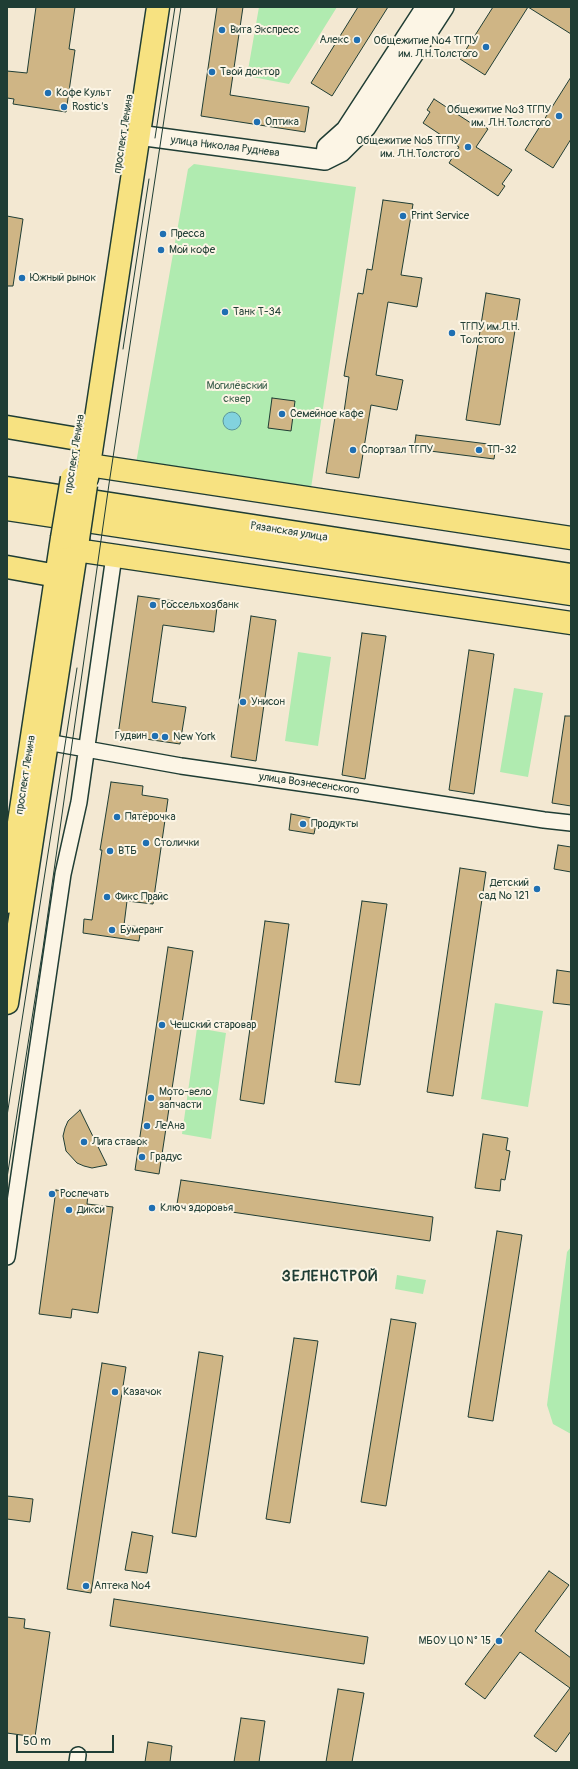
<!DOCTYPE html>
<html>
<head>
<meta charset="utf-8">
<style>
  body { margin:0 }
  #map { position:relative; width:578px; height:1769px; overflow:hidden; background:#f3e8d2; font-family:Pangolin,sans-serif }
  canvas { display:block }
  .frame { position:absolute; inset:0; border:8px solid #1f3d34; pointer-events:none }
  .scale { position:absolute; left:16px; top:1735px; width:98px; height:18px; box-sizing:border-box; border:2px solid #1f3d34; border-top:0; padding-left:5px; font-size:12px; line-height:14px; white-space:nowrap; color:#1f3d34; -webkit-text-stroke:3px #fcf5e5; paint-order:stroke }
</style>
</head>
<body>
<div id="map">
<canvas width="578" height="1769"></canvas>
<div class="frame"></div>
<div class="scale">50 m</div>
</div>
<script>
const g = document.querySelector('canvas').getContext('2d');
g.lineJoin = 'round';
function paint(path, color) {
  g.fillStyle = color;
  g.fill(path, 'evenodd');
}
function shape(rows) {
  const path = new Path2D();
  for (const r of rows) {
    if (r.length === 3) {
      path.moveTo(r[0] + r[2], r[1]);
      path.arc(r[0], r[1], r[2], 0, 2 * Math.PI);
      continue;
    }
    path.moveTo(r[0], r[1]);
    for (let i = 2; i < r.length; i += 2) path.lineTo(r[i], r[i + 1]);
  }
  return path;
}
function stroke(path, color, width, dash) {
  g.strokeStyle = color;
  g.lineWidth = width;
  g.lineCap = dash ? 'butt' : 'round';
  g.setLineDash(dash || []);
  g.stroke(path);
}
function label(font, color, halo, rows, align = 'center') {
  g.font = font + ' Pangolin,sans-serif';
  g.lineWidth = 4;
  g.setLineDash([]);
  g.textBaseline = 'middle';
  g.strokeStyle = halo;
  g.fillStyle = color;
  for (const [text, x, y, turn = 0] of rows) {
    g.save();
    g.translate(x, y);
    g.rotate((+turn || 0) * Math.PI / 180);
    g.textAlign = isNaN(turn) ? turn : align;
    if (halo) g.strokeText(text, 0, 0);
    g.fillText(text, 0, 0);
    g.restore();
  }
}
paint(shape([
  [259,7,337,7,289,84,247,76],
  [194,164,356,187,310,495,135,469,188,169],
  [298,652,331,657,318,746,285,741],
  [514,688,543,693,528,777,500,772],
  [495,1003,543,1011,528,1107,481,1099],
  [197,1028,226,1033,211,1139,182,1134],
  [571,1247,571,1434,553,1424,547,1405,567,1252],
  [397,1275,426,1280,423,1294,395,1289]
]), '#b0ebb0');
const water = shape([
  [232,421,9]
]);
paint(water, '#82d2de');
stroke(water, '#5a969a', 1);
const building = shape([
  [36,7,75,7,69,49,75,50,66,112,13,104,14,99,7,98,7,71,27,73,36,7],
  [217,7,243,7,230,95,309,107,305,132,201,116,217,7],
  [358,7,388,7,332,96,311,83,358,7],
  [493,7,571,7,571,34,528,7,485,75,460,59,493,7],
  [571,77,571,139,553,168,525,150,571,77],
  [434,99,477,127,479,123,488,129,476,147,512,170,502,184,505,186,498,196,449,163,459,147,423,123,430,112,427,110,434,99],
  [383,200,413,204,401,275,422,278,417,307,388,302,376,375,403,380,397,410,371,405,359,478,326,473,336,411,344,412,349,377,344,376,358,293,363,294,367,269,372,270,383,200],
  [7,216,23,219,13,286,7,286,7,216],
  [486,293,520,299,500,425,466,420,486,293],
  [272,398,295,401,291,431,268,428,272,398],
  [416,435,496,445,494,459,414,449,416,435],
  [138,596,217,607,214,632,163,625,152,702,186,707,180,744,118,735,138,596],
  [251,616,276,620,256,761,231,757,251,616],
  [362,633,386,636,365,779,342,775,362,633],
  [469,650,494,654,474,794,449,790,469,650],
  [565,716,571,716,571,806,552,803,565,716],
  [111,782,143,786,142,795,168,799,153,904,127,901,124,925,141,927,139,941,83,933,84,919,92,920,102,850,100,850,111,782],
  [291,814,317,819,314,834,289,830,291,814],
  [558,845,571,847,571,872,554,869,558,845],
  [460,868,486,872,453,1096,427,1092,460,868],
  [362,901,387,904,360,1085,335,1082,362,901],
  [265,921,289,924,264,1104,240,1100,265,921],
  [168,947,193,951,159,1174,135,1170,168,947],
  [557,970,571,972,571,1005,553,1003,557,970],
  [80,1110,107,1165,92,1168,84,1166,77,1163,66,1151,63,1136,65,1128,68,1121,80,1110],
  [483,1134,508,1138,506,1150,510,1151,505,1180,501,1179,500,1191,475,1188,483,1134],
  [181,1180,433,1217,430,1241,177,1204,181,1180],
  [56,1190,88,1195,87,1204,113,1207,98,1313,72,1309,71,1318,39,1314,56,1190],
  [497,1231,522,1235,493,1421,468,1417,497,1231],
  [391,1319,416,1323,386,1506,361,1502,391,1319],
  [294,1338,318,1341,290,1523,266,1519,294,1338],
  [199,1352,223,1356,196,1537,172,1533,199,1352],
  [102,1363,126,1367,91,1593,67,1589,102,1363],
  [7,1496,33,1499,30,1522,7,1519,7,1496],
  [132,1532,153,1536,147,1573,125,1570,132,1532],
  [549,1571,569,1585,535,1631,571,1658,571,1731,556,1752,534,1736,570,1688,520,1652,485,1699,465,1684,549,1571],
  [114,1599,368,1637,364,1664,110,1626,114,1599],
  [7,1617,25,1619,24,1628,50,1632,35,1737,7,1733,7,1617],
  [338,1689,364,1693,352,1762,326,1762,338,1689],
  [241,1718,265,1721,259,1762,234,1762,241,1718],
  [148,1742,172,1746,170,1762,145,1762,148,1742]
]);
paint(building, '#cfb585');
stroke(building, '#1f3d34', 1);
const minor = shape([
  [47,742,181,766,363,792,544,820,571,823],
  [7,1257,63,874,79,802,114,556],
  [77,1762,78,1755]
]);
const tertiary = shape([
  [138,135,325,160,341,152,366,127,444,7],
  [325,160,327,147,346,130,426,7]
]);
const primary = shape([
  [7,427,78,439],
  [89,465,571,538],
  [87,478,158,7],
  [7,488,571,575],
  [7,509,571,594],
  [76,550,571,623],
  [7,567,57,576],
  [7,902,62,538],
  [7,1003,78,539]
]);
stroke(minor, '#1f3d34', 18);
stroke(tertiary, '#1f3d34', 22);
stroke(primary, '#1f3d34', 25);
stroke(minor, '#fcf5e5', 15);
stroke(tertiary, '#fcf5e5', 19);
stroke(primary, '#f7e281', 22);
stroke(shape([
  [155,138,175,7],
  [123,349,149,179],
  [7,1116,77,668],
  [7,1178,43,948,109,484,181,7]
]), '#1f3d34', 1);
const primaryBridge = shape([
  [62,538,72,478],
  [78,539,86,485]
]);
stroke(primaryBridge, '#1f3d34', 25, []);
stroke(primaryBridge, '#f7e281', 22);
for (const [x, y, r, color] of [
  [222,30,4,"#1f6fb2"],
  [357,40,4,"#1f6fb2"],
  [486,47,4,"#1f6fb2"],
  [212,72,4,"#1f6fb2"],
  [48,93,4,"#1f6fb2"],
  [64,107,4,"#1f6fb2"],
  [559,116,4,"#1f6fb2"],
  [257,122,4,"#1f6fb2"],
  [468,147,4,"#1f6fb2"],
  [403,216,4,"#1f6fb2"],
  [163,234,4,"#1f6fb2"],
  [161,250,4,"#1f6fb2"],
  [22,278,4,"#1f6fb2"],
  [225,312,4,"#1f6fb2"],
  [452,333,4,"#1f6fb2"],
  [282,414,4,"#1f6fb2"],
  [353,450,4,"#1f6fb2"],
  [479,450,4,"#1f6fb2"],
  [153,605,4,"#1f6fb2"],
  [243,702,4,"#1f6fb2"],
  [155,736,4,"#1f6fb2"],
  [165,737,4,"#1f6fb2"],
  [117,817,4,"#1f6fb2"],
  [303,824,4,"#1f6fb2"],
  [146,843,4,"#1f6fb2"],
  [110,851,4,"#1f6fb2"],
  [537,889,4,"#1f6fb2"],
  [107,897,4,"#1f6fb2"],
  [112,930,4,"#1f6fb2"],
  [162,1025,4,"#1f6fb2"],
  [151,1098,4,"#1f6fb2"],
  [147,1126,4,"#1f6fb2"],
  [84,1142,4,"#1f6fb2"],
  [142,1157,4,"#1f6fb2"],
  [52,1194,4,"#1f6fb2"],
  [152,1208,4,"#1f6fb2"],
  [69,1210,4,"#1f6fb2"],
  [115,1392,4,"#1f6fb2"],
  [86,1586,4,"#1f6fb2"],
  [499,1641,4,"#1f6fb2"]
]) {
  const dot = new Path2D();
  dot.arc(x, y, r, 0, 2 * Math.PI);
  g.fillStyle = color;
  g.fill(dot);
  stroke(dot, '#fcf5e5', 1.5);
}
label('11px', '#1f3d34', '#fcf5e5', [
  ["Вита Экспресс",230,30],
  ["Алекс",349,40,"right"],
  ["Общежитие №4 ТГПУ",478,41,"right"],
  ["им. Л.Н.Толстого",478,54,"right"],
  ["Твой доктор",220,72],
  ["Кофе Культ",56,93],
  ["Rostic's",72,107],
  ["Общежитие №3 ТГПУ",551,110,"right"],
  ["им. Л.Н.Толстого",551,123,"right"],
  ["Оптика",265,122],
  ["Общежитие №5 ТГПУ",460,141,"right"],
  ["им. Л.Н.Толстого",460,154,"right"],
  ["Print Service",411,216],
  ["Пресса",171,234],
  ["Мой кофе",169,250],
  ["Южный рынок",30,278],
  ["Танк Т-34",233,312],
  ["ТГПУ им.Л.Н.",460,327],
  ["Толстого",460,340],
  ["Семейное кафе",290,414],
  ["Спортзал ТГПУ",361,450],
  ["ТП-32",487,450],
  ["Россельхозбанк",161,605],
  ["Унисон",251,702],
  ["Гудвин",147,736,"right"],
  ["New York",173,737],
  ["Пятёрочка",125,817],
  ["Продукты",311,824],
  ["Столички",154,843],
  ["ВТБ",118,851],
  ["Детский",529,883,"right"],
  ["сад № 121",529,896,"right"],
  ["Фикс Прайс",115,897],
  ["Бумеранг",120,930],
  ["Чешский старовар",170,1025],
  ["Мото-вело",159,1092],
  ["запчасти",159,1105],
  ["ЛеАна",155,1126],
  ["Лига ставок",92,1142],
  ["Градус",150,1157],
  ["Роспечать",60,1194],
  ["Ключ здоровья",160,1208],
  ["Дикси",77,1210],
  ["Казачок",123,1392],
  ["Аптека №4",94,1586],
  ["МБОУ ЦО N° 15",491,1641,"right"]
], 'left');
label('11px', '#1f3d34', '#fcf5e5', [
  ["проспект Ленина",124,134,-81],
  ["улица Николая Руднева",225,147,7],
  ["проспект Ленина",75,454,-81],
  ["Рязанская улица",289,532,9],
  ["проспект Ленина",26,775,-81],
  ["улица Вознесенского",309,784,8]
]);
label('11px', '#3c604d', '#fcf5e5', [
  ["Могилёвский",237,386],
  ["сквер",237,399]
]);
g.letterSpacing = '1px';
label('bold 15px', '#1f3d34', '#fcf5e5', [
  ["ЗЕЛЕНСТРОЙ",330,1277]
]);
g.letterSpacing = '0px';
</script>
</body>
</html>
